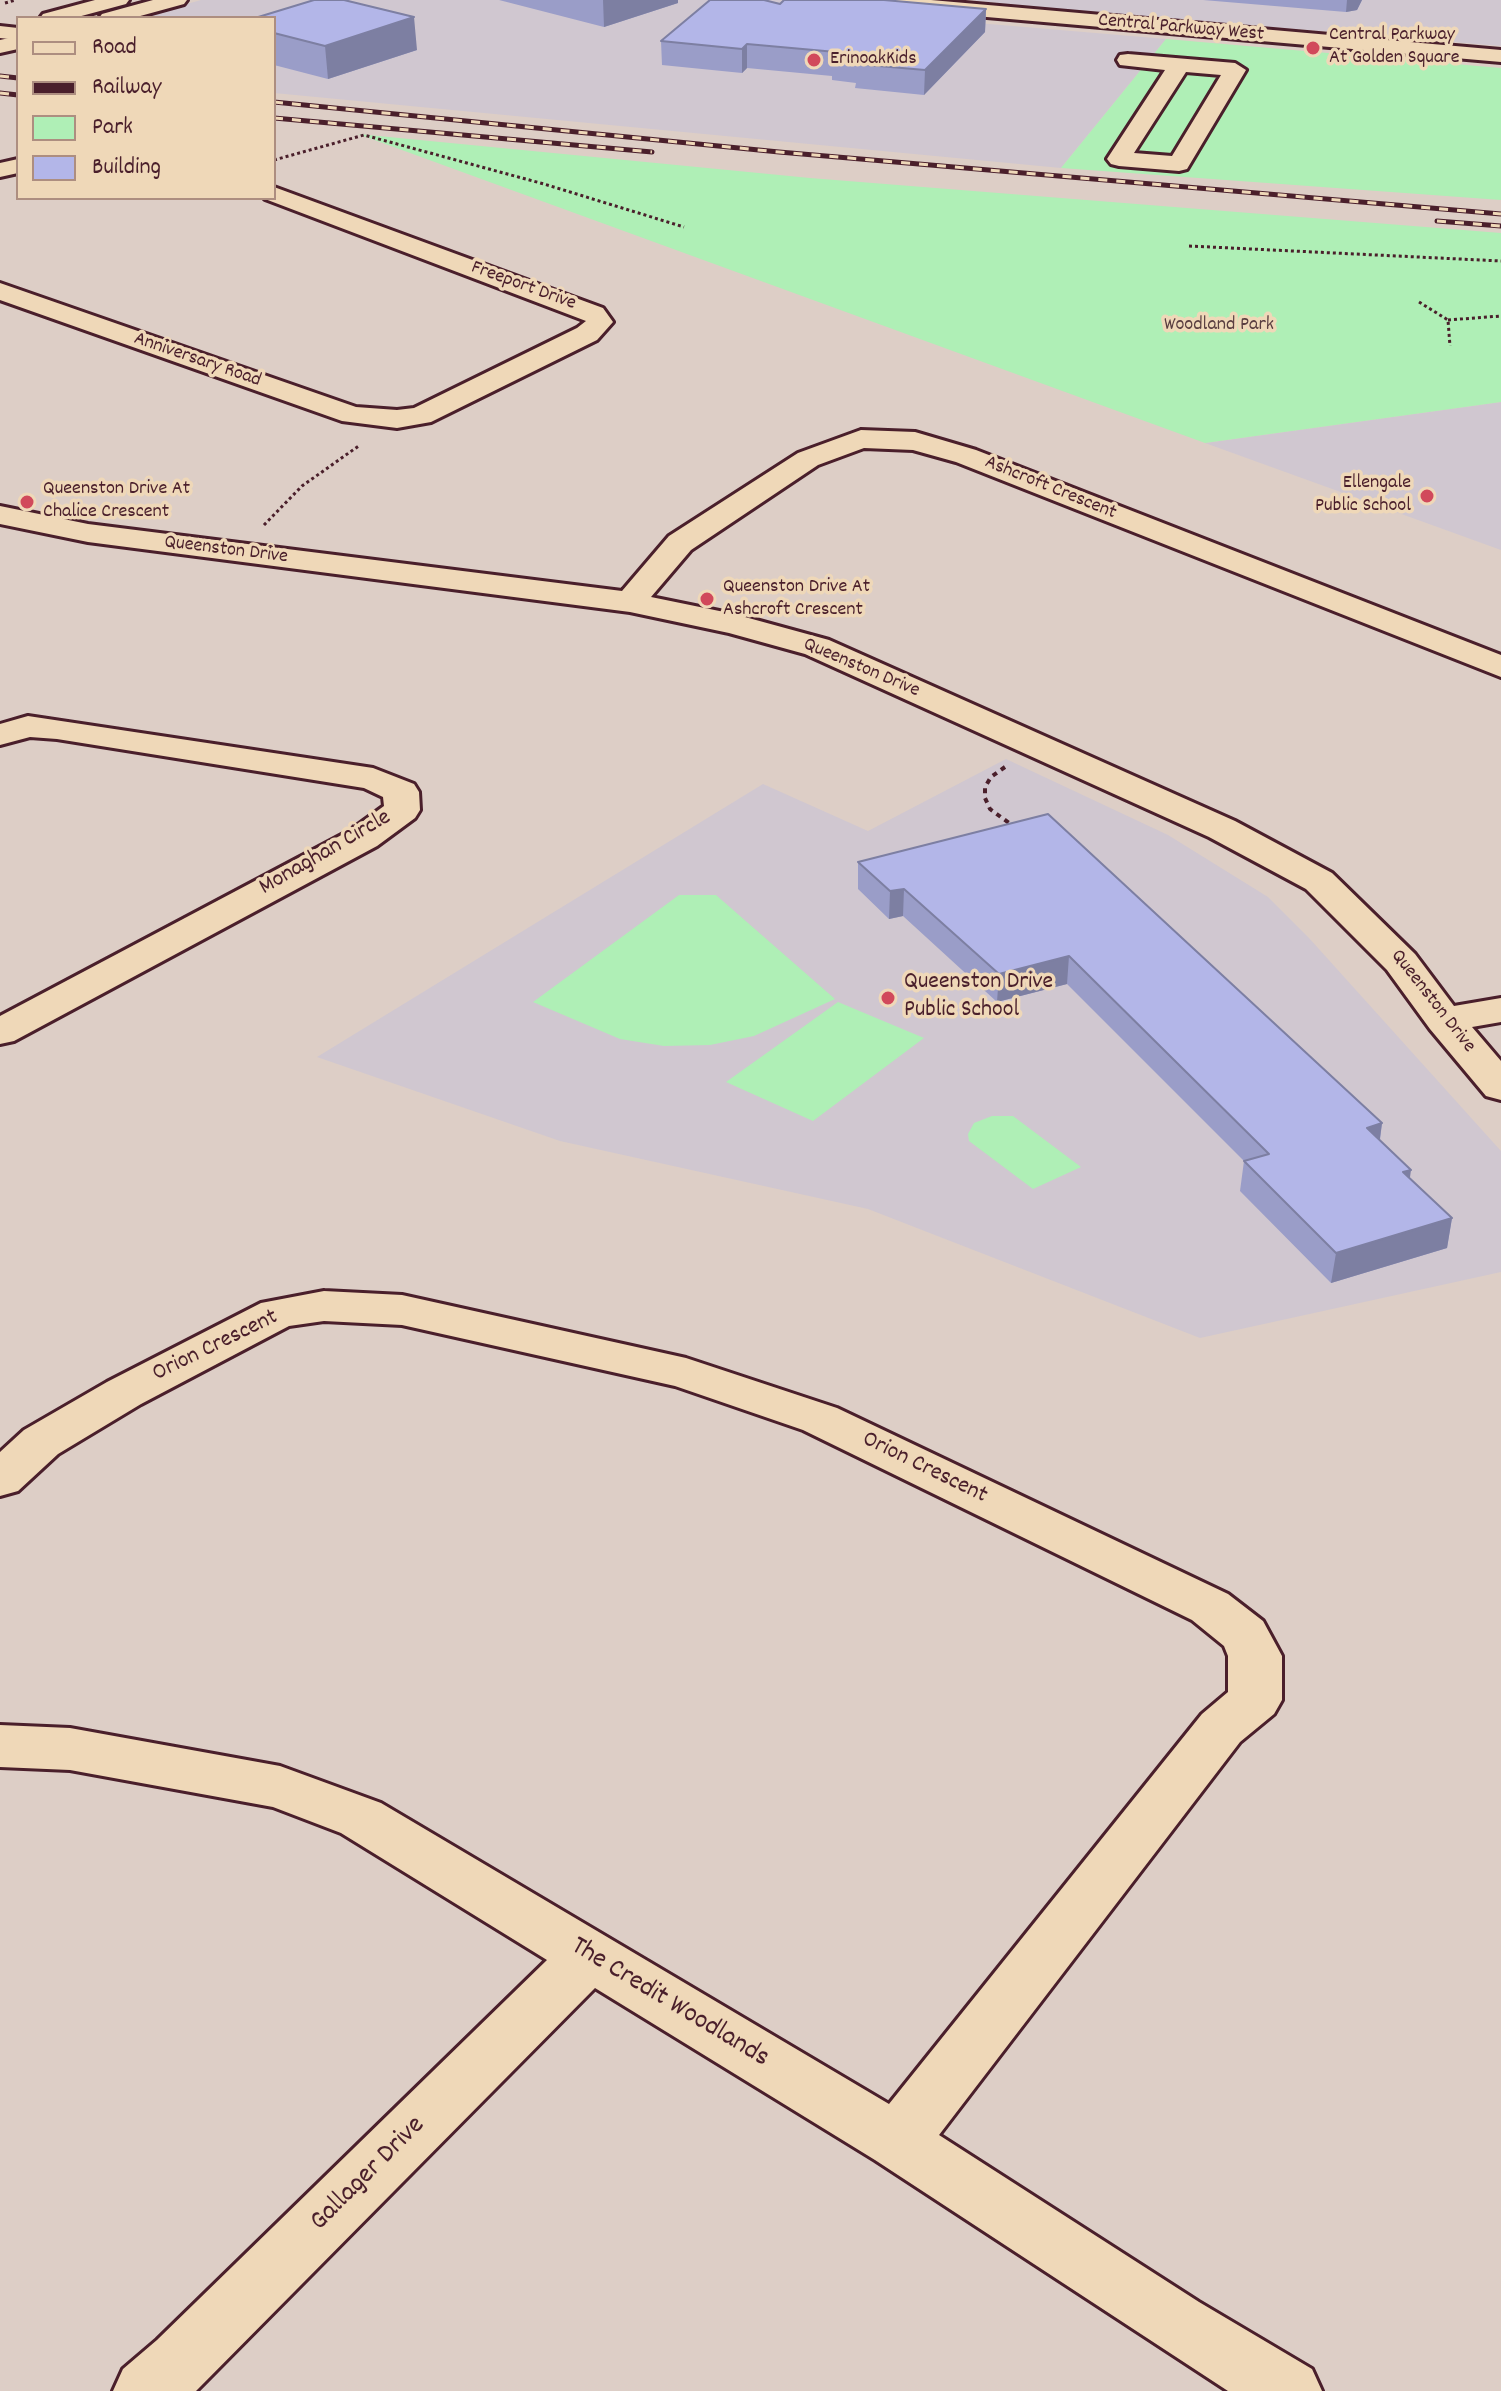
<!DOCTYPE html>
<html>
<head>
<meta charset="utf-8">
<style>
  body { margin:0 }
  #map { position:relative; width:1501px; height:2391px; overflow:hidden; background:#ddcec6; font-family:Dekko,sans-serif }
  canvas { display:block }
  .legend { position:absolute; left:16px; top:16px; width:260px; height:184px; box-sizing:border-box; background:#efd8b8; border:2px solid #ad8e80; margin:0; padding:10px 14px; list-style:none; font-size:24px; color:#4a1f2b }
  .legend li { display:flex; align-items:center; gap:16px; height:40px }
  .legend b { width:40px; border:2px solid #ad8e80 }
</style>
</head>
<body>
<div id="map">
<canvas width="1501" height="2391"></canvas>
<ul class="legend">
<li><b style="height:10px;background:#efd8b8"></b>Road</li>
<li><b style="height:10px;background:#4a1f2b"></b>Railway</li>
<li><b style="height:22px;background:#afefb6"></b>Park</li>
<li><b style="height:22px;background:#b3b6e8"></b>Building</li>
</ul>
</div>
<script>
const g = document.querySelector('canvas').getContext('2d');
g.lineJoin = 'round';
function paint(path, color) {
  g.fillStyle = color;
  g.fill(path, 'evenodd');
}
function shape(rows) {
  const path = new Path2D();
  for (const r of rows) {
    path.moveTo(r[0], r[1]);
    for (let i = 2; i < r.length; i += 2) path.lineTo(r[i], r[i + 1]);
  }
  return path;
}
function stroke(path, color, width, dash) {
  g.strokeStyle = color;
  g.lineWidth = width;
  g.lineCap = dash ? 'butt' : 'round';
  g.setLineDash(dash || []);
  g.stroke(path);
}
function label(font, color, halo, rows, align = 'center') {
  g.font = font + ' Dekko,sans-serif';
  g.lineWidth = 7;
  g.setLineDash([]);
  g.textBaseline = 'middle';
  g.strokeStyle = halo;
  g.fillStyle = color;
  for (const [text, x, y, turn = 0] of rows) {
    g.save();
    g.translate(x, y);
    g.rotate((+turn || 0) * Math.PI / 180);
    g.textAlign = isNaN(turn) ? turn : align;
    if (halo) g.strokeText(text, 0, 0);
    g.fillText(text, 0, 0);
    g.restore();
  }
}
paint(shape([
  [201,0,779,0,895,16,1166,39,1061,168,274,93,274,18,138,18],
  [970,0,1501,0,1501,46,1053,9],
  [1501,402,1501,550,1205,443],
  [1006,759,1168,835,1268,897,1309,938,1501,1151,1501,1272,1200,1338,868,1209,560,1141,317,1057,763,784,868,831]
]), '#d0c7d0');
paint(shape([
  [1166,39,1501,68,1501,200,1061,168],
  [358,134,810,178,1501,233,1501,402,1205,443],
  [679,895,716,895,835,999,754,1036,710,1045,664,1046,620,1039,533,1002],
  [838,1002,924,1038,813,1121,726,1082],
  [992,1116,1013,1116,1081,1167,1033,1189,969,1141,968,1134,974,1123]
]), '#afefb6');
const minor = shape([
  [851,0,931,0,1501,50,1501,62,861,6,851,0],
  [0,26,18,28,18,40,0,38,0,26],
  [1128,54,1235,63,1246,70,1187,169,1179,171,1119,166,1111,164,1107,159,1165,70,1120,65,1117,60,1120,55,1128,54],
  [1186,72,1221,75,1172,156,1134,153,1186,72],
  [18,159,18,173,0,177,0,163,18,159],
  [274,187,603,308,613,322,597,340,431,422,397,428,342,421,0,300,0,283,356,407,397,410,414,408,577,328,586,321,265,199,274,198,274,187],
  [861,430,915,432,976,450,1501,655,1501,677,956,462,913,450,864,448,818,465,691,550,651,597,734,614,829,640,1235,821,1332,873,1415,954,1454,1006,1501,998,1501,1022,1472,1027,1501,1061,1501,1100,1486,1096,1430,1029,1387,970,1306,889,1209,837,805,654,729,633,630,612,88,542,0,524,0,506,88,524,622,591,669,536,798,453,861,430],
  [28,716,373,768,414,784,419,792,420,810,415,818,377,846,14,1041,0,1044,0,1016,351,830,384,806,383,797,364,788,57,739,30,737,0,745,0,724,28,716],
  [324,1291,402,1295,686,1358,837,1408,1228,1594,1263,1621,1282,1656,1282,1700,1274,1714,1240,1742,939,2135,1199,2302,1312,2369,1322,2391,1228,2391,875,2160,595,1988,196,2391,113,2391,123,2369,157,2340,547,1960,341,1833,273,1807,70,1770,0,1767,0,1725,70,1728,280,1766,381,1803,889,2104,1202,1714,1228,1692,1228,1656,1224,1646,1192,1620,803,1430,675,1386,402,1325,324,1321,289,1326,141,1404,58,1454,18,1491,0,1496,0,1452,24,1430,107,1382,261,1303,324,1291]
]);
const major = shape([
  [95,0,129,0,126,4,74,18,40,18,43,14,95,0],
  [153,0,187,0,184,4,133,18,99,18,102,14,153,0],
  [18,36,18,49,0,53,0,40,18,36]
]);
stroke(minor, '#4a1f2b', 6);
stroke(major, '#4a1f2b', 6);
stroke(shape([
  [5,3,16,0],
  [274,160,364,135,544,184,684,227],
  [1189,246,1501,261],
  [1419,302,1448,320,1450,346],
  [1448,320,1501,316],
  [264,525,302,486,360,445]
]), '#4a1f2b', 3, [3, 3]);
stroke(shape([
  [1005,767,991,777,985,787,985,798,990,809,1009,823]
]), '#4a1f2b', 4, [5, 5]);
paint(minor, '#efd8b8');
paint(major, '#efd8b8');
const rail = shape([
  [0,76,18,78],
  [0,93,18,95],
  [274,102,779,152,1501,214],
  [274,118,652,152],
  [1437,221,1501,226]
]);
stroke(rail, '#4a1f2b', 5);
stroke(rail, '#efd8b8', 3, [9]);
paint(shape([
  [499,0,678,0,678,3,604,27],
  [1203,0,1362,0,1357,10,1346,12],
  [780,4,986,9,985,32,924,95,855,88,856,83,832,80,832,76,747,68,742,73,662,65,661,41],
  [274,18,417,50,328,79,274,65],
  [1048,814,1382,1123,1380,1140,1410,1179,1452,1218,1447,1248,1331,1283,1240,1191,1244,1161,1067,984,997,1002,903,916,889,919,858,889,858,862]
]), '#9a9dc8');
paint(shape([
  [603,0,678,0,678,3,604,27],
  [1347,0,1362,0,1357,10,1346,12],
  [986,9,985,32,924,95,925,70],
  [414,17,417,50,328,79,325,46],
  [747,44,747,68,742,73,742,49],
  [904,889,903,916,889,919,890,891],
  [1069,956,1067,984,997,1002,999,974],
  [1382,1123,1378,1152,1367,1128],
  [1411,1170,1407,1199,1403,1172],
  [1452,1218,1447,1248,1331,1283,1336,1253]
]), '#7d7fa2');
const building = shape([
  [314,0,344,0,414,17,325,46,274,33,274,18,255,18,314,0],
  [710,0,764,0,780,4,784,0,884,0,986,9,925,70,856,64,861,59,833,56,836,52,747,44,742,49,661,41,710,0],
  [1048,814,1382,1123,1367,1128,1411,1170,1403,1172,1452,1218,1336,1253,1244,1161,1269,1154,1069,956,999,974,904,889,890,891,858,862,1048,814]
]);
paint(building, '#b3b6e8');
stroke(building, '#7d7fa2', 2);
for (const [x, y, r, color] of [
  [1313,48,8,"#d1495b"],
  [814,60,8,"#d1495b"],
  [1427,496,8,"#d1495b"],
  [27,502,8,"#d1495b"],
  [707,599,8,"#d1495b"],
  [888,998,8,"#d1495b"]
]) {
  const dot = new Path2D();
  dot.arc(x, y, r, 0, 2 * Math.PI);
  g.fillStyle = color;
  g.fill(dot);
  stroke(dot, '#efd8b8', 3);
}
label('20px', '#4a1f2b', '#efd8b8', [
  ["Central Parkway West",1181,29,5],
  ["Freeport Drive",523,287,20],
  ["Anniversary Road",197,361,19],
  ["Ashcroft Crescent",1050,489,22],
  ["Queenston Drive",226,551,7],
  ["Queenston Drive",861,669,23],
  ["Queenston Drive",1432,1002,52]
]);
label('20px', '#4a1f2b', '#efd8b8', [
  ["Central Parkway",1329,36],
  ["At Golden Square",1329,59],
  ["ErinoakKids",830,60],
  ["Ellengale",1411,484,"right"],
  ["Public School",1411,507,"right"],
  ["Queenston Drive At",43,490],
  ["Chalice Crescent",43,513],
  ["Queenston Drive At",723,588],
  ["Ashcroft Crescent",723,611]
], 'left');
label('20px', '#593e40', '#efd8b8', [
  ["Woodland Park",1219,326]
]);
label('24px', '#4a1f2b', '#efd8b8', [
  ["Monaghan Circle",326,854,-30],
  ["Orion Crescent",216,1347,-26],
  ["Orion Crescent",924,1469,26]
]);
label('24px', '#4a1f2b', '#efd8b8', [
  ["Queenston Drive",904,984],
  ["Public School",904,1012]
], 'left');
label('28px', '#4a1f2b', '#efd8b8', [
  ["The Credit Woodlands",669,2004,31],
  ["Gallager Drive",369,2175,-45]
]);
</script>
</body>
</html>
